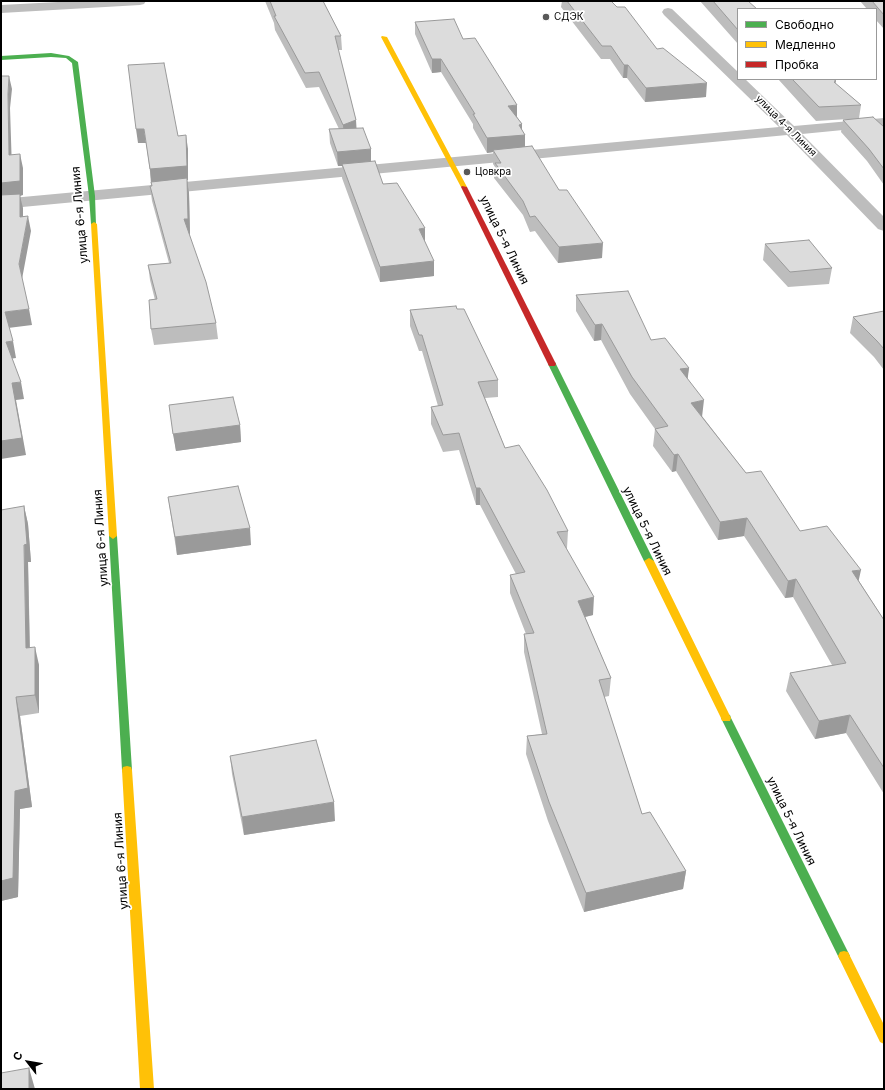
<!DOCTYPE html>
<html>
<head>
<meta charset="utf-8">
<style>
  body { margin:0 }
  #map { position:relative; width:885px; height:1090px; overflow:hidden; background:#fff; font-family:Inter,sans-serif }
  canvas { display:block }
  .frame { position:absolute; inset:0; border:2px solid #000; pointer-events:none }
  .legend { position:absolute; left:737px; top:8px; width:140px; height:72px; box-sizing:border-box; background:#fff; border:1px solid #999; margin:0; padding:5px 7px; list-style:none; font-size:12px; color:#000 }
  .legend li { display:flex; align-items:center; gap:8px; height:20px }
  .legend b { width:20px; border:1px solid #999 }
  .north { position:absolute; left:8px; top:1042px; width:40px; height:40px; -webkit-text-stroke:3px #fff; paint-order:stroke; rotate:301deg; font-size:11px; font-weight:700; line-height:16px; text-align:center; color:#000 }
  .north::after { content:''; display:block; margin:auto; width:14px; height:18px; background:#000; clip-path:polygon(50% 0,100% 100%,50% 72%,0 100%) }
</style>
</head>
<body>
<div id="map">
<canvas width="885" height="1090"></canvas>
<div class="frame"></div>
<ul class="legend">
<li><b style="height:5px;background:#4caf50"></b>Свободно</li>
<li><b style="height:5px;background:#ffc107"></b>Медленно</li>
<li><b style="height:5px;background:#c62828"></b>Пробка</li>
</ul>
<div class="north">С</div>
</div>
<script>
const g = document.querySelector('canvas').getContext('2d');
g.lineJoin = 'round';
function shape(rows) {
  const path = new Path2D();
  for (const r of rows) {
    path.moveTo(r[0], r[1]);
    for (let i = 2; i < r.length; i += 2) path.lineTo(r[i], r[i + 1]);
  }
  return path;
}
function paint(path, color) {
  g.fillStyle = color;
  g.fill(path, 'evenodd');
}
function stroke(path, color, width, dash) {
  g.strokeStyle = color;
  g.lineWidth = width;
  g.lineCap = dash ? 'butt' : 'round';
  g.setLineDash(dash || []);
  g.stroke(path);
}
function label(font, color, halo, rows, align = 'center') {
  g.font = font + ' Inter,sans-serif';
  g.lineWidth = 3.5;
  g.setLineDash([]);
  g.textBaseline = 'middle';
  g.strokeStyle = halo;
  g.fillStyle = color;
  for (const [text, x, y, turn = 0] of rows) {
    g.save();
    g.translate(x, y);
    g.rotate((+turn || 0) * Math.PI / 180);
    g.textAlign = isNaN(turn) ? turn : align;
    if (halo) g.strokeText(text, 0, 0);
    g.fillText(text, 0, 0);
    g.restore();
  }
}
paint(shape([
  [77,1,146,1,144,4,140,5,1,13,1,5,77,1],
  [668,8,672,9,738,72,738,79,745,79,794,126,884,118,884,126,802,134,884,217,884,231,878,229,787,135,1,209,1,199,779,127,664,15,662,12,664,9,668,8]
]), '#bdbdbd');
paint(shape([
  [51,53,69,56,78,62,95,196,96,225,91,224,89,196,72,63,66,58,51,57,1,60,1,56,51,53],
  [549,362,555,362,556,364,654,561,652,563,649,564,644,561,548,364,549,362],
  [113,533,117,536,132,770,131,773,127,774,123,773,122,770,109,536,113,533],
  [726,714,730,715,731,718,850,956,848,960,844,961,840,960,838,956,721,718,722,715,726,714]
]), '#4caf50');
paint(shape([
  [382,36,387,37,467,187,466,188,461,187,381,37,382,36],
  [94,222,97,224,117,536,113,539,109,536,91,224,94,222],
  [649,558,654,561,731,718,730,721,722,721,721,718,644,561,649,558],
  [127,766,131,767,132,770,154,1089,140,1089,122,770,123,767,127,766],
  [844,951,848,952,884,1025,884,1044,880,1042,838,956,840,952,844,951]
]), '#ffc107');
paint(shape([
  [462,186,467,187,556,364,555,366,549,366,548,364,461,187,462,186]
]), '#c62828');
paint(shape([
  [265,1,323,1,341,36,342,50,338,50,356,120,356,128,371,149,371,161,383,184,425,242,434,276,380,282,342,178,342,166,338,166,330,143,329,129,339,129,319,87,306,88,275,30,274,23],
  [562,1,611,1,657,49,706,97,645,102,627,78,623,78,610,59,601,59,561,7],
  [700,1,748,1,738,9,738,44],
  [860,1,884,1,884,29,876,20,876,9,867,9],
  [415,22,463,39,522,124,522,130,525,135,525,147,602,258,558,263,535,231,530,232,523,215,494,178,495,167,493,164,493,152,487,153,473,128,473,124,441,72,432,73,415,34],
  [778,79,833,79,836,81,836,84,861,105,859,118,884,127,884,185,867,161,841,132,843,120,848,119,816,121],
  [178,136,188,149,188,180,187,180,189,193,190,234,189,234,216,323,218,339,154,345,151,329,155,300,150,280,148,265,169,263,152,201,150,186,152,186,146,143,138,143],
  [765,244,832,268,829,284,788,287,763,260],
  [576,295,651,340,689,368,687,379,702,416,746,473,800,531,859,581,884,620,884,794,846,733,815,739,786,691,790,673,832,665,793,597,785,598,744,536,718,540,676,471,672,472,653,446,655,429,630,394,601,340,594,341,576,311],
  [410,310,498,380,498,397,485,398,505,448,568,531,567,548,566,548,593,615,585,617,611,678,609,696,604,697,642,814,686,871,683,889,584,912,548,821,526,754,527,736,542,734,524,652,524,634,526,634,510,593,510,575,516,574,480,505,476,505,459,450,443,452,431,424,431,407,438,406,422,351,419,351,410,326],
  [884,311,884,370,874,357,850,333,853,317],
  [169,405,240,425,241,442,176,451],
  [168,497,251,545,177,555],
  [24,506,28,524,31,562,28,562,30,647,39,665,39,713,20,716,32,807,20,809,18,897,1,901],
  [230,756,335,821,244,835,232,774]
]), '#bdbdbd');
paint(shape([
  [432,59,441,59,441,72,432,73],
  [624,65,628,65,627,78,623,78],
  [9,76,12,89,10,108,12,170,9,155,8,94],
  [707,83,706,97,645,102,646,88],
  [517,105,517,119,508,106],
  [356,120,357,136,344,140,343,125],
  [522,124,522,135,525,135,525,149,493,150,493,152,487,153,487,138,519,125],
  [136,129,144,129,146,143,138,143],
  [186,135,188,149,188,180,187,180,189,193,190,234,185,234,151,184,150,169],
  [371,149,371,163,342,164,342,166,338,166,337,152],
  [20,154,23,168,23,195,20,196,23,208,23,232,1,198,1,183],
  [28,216,31,231,22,279,19,264],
  [425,228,425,243,419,229],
  [603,243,602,258,558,263,559,247],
  [434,261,434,276,380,282,380,267],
  [29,309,32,325,8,328,5,312],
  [602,324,601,340,594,341,595,325],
  [13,341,16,358,9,359,6,342],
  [689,368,687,384,680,369],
  [21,382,24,399,16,400,26,455,1,459,1,441,12,383],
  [704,400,702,417,691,403],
  [240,425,241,442,176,451,173,434],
  [678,454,676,471,672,472,674,455],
  [476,488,480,488,480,505,476,505],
  [24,506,28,524,31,562,28,562,30,666,26,648],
  [747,518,744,536,718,540,720,522],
  [250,528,251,545,177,555,175,537],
  [861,570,857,588,852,571],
  [796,579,793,597,785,598,788,581],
  [594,597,593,615,576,619,578,601],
  [35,647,39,665,39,713,35,695],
  [16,697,20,716,32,807,20,809,18,897,1,901,1,881],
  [850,715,846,733,815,739,819,721],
  [334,802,335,821,244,835,242,817],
  [686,871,683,889,584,912,586,893],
  [29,1068,35,1089,29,1089]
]), '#9a9a9a');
const building = shape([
  [270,1,323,1,341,36,335,36,356,120,343,125,319,72,305,73,274,16,276,16,270,1],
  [567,1,611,1,617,7,625,7,657,49,663,48,707,83,646,88,628,65,624,65,611,46,602,46,567,1],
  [713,1,748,1,757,9,738,9,738,30,713,1],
  [872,1,884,1,884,15,872,1],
  [454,19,463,39,475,38,517,105,508,106,522,124,519,125,525,135,487,138,473,114,475,114,441,59,432,59,415,22,454,19],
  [164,63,178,136,186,135,187,166,150,169,144,129,136,129,128,65,164,63],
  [1,76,9,76,8,94,9,155,20,154,20,181,1,183,1,76],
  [792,79,833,79,836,81,834,82,861,105,819,107,792,79],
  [873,117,884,127,884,169,869,149,843,120,873,117],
  [363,128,371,149,337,152,329,129,363,128],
  [532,146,559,190,567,190,603,243,559,247,535,216,530,217,523,201,495,163,501,163,493,150,532,146],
  [375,161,383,184,397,183,425,228,419,229,434,261,380,267,342,164,375,161],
  [187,178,188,219,184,219,206,282,216,323,151,329,149,300,157,299,148,265,171,263,150,186,152,186,151,182,187,178],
  [20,194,20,217,28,216,19,264,29,309,5,312,13,341,6,342,21,382,12,383,22,438,1,441,1,195,20,194],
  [809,240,832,268,790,272,765,244,809,240],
  [628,291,651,340,665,338,689,368,680,369,704,400,691,403,746,473,761,471,800,531,827,526,861,570,852,571,884,620,884,768,850,715,819,721,790,673,846,663,796,579,788,581,747,518,720,522,678,454,674,455,655,429,668,426,632,377,602,324,595,325,576,295,628,291],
  [456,306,457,309,464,309,498,380,478,382,505,448,519,445,547,490,568,531,557,532,594,597,578,601,611,678,599,680,642,814,650,812,686,871,586,893,549,802,527,736,547,734,524,634,534,633,510,575,525,572,480,488,476,488,459,433,443,435,431,407,443,405,422,335,419,335,410,310,456,306],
  [884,311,884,349,877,341,853,317,884,311],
  [233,397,240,425,173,434,169,405,233,397],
  [238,486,250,528,175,537,168,497,238,486],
  [24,506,27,544,24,545,26,648,35,647,35,695,16,697,28,788,15,791,13,878,1,881,1,510,24,506],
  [316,740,334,802,242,817,230,756,316,740],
  [29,1068,29,1089,1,1089,1,1073,29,1068]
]);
paint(building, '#dcdcdc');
stroke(building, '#9a9a9a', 1);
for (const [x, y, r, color] of [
  [546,17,4,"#595959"],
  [467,172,4,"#595959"]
]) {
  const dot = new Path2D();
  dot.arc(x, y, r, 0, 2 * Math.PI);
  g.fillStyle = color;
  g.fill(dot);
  stroke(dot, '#fff', 1.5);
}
label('10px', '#000', '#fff', [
  ["СДЭК",554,17],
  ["Цовкра",475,172]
], 'left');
label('10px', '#000', '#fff', [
  ["улица 4-я Линия",786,126,45]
]);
label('12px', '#000', '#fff', [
  ["улица 6-я Линия",80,215,-95],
  ["улица 5-я Линия",504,240,64],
  ["улица 5-я Линия",647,531,64],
  ["улица 6-я Линия",101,538,-94],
  ["улица 5-я Линия",791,821,64],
  ["улица 6-я Линия",121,861,-94]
]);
</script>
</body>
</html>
